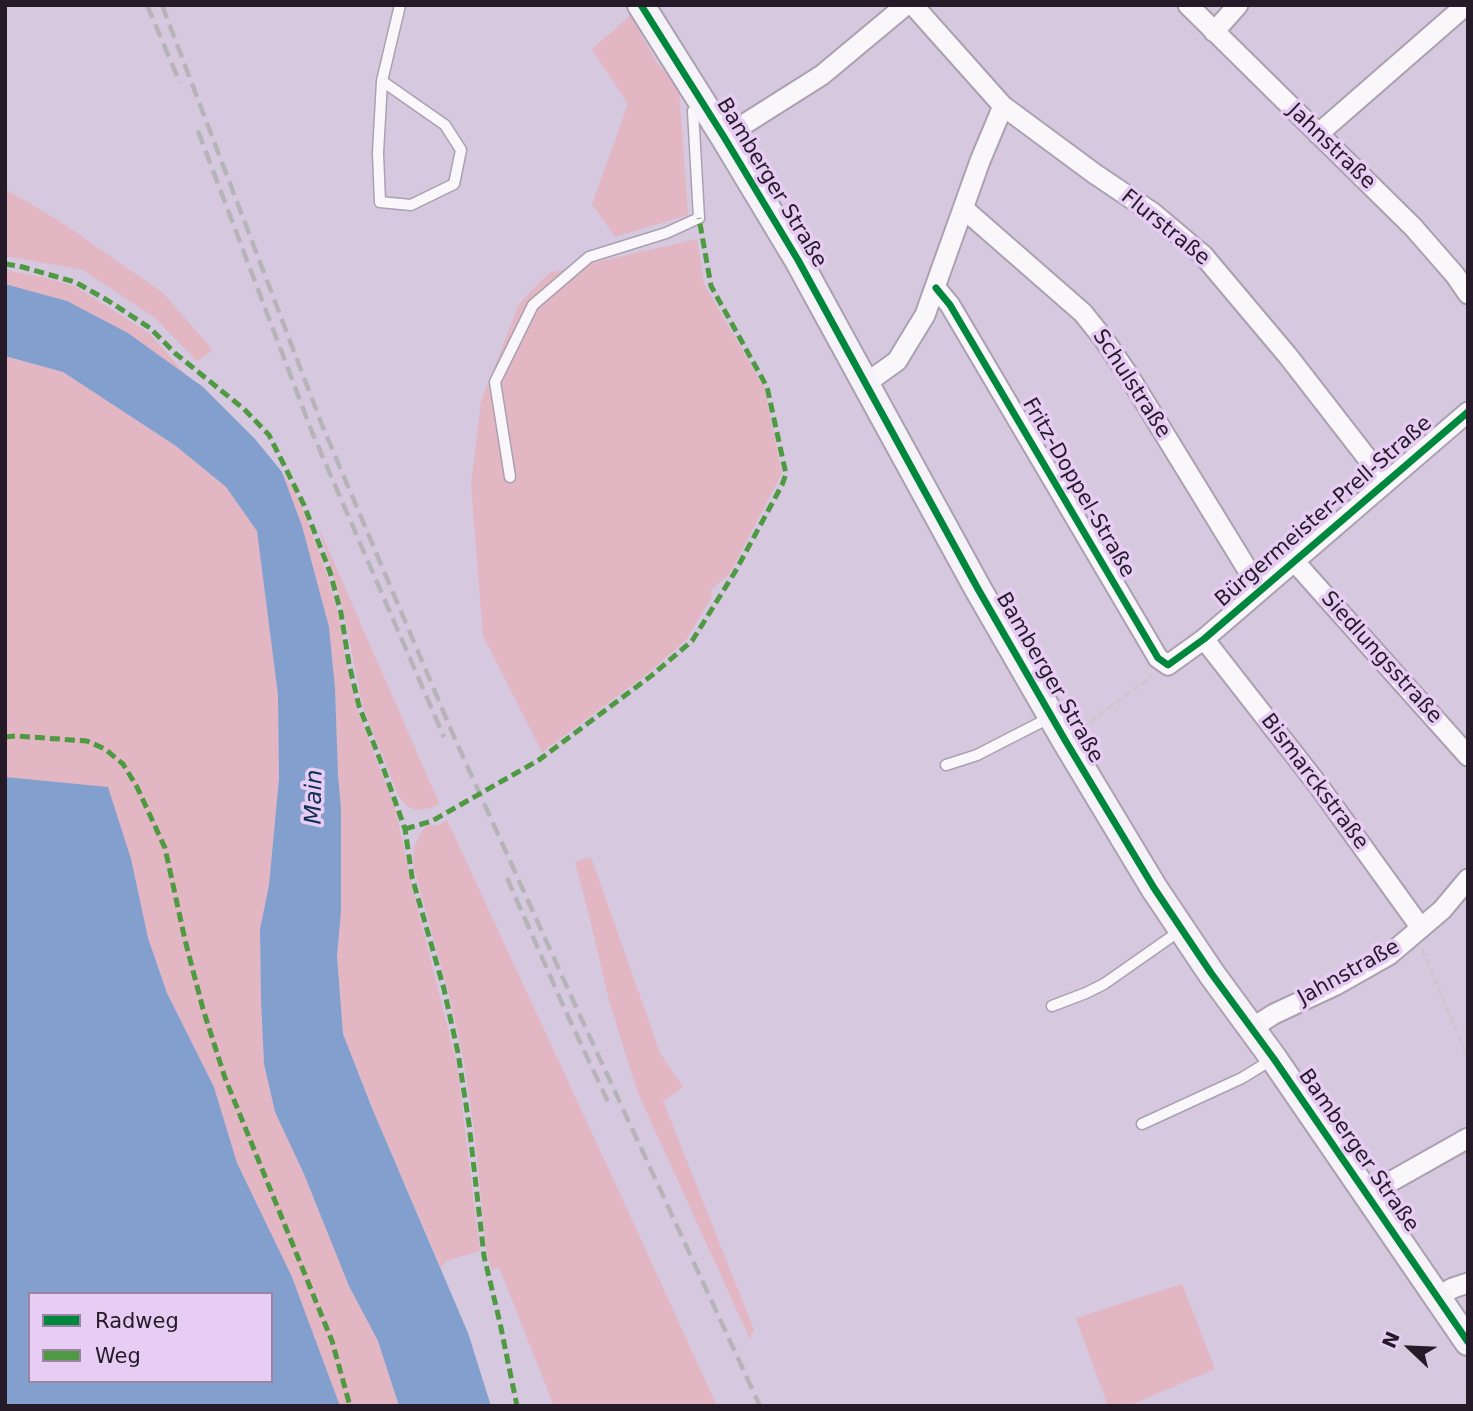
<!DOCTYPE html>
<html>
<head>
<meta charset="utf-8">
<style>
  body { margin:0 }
  #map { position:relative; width:1473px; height:1411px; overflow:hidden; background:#d6c8de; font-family:"DejaVu Sans",sans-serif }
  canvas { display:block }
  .frame { position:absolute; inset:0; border:7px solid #241a28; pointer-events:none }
  .legend { position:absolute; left:28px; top:1292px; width:245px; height:91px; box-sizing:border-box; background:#e7ccf4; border:2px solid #9985a2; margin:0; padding:9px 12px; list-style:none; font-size:21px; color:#241a28 }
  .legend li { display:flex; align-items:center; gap:14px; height:35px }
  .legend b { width:35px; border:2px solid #9985a2 }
  .north { position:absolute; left:1375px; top:1313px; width:70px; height:70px; -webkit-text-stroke:5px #e7ccf4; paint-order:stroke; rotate:293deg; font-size:19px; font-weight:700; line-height:28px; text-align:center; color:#241a28 }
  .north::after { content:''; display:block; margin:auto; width:24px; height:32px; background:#241a28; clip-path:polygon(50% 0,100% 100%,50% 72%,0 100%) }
</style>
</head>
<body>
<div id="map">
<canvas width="1473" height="1411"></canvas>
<div class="frame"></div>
<ul class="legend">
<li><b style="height:9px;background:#00873e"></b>Radweg</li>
<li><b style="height:9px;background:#4e9941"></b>Weg</li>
</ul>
<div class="north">N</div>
</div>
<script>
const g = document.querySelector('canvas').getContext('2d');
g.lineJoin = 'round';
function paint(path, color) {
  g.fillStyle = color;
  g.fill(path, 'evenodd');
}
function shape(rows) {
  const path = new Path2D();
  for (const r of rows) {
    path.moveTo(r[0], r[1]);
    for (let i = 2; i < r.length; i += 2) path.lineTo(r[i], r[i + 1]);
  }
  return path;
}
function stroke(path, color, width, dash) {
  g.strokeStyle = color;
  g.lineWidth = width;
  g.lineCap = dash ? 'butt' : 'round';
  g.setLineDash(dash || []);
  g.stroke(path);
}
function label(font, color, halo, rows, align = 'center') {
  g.font = font + ' "DejaVu Sans",sans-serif';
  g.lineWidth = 7;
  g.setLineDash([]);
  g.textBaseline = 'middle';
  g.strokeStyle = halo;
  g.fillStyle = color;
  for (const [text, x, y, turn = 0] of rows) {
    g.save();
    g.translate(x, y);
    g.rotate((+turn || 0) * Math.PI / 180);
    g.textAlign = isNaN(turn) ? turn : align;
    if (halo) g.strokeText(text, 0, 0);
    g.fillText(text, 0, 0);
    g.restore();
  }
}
paint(shape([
  [631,15,655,60,679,89,688,215,615,237,592,204,628,104,592,49],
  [5,189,61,222,163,293,213,350,197,361,155,318,83,270,5,256],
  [697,239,704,284,764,387,782,473,729,575,711,589,712,597,686,640,651,671,542,752,483,636,471,484,481,401,519,304,549,273],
  [5,270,42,277,74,286,149,333,187,376,128,333,67,301,5,284],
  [5,356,63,372,176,446,226,487,257,531,278,695,279,778,269,886,260,929,261,1000,264,1064,275,1112,304,1174,349,1286,378,1341,399,1406,340,1406,292,1277,237,1163,214,1087,167,993,148,938,108,788,5,777],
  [282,472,300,501,326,572,339,617,346,664,357,709,396,811,413,890,457,1065,480,1251,446,1261,441,1268,372,1108,343,1034,337,956,341,912,341,809,338,774,335,688,329,627,302,526],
  [318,526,439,803,431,808,417,810,408,807,399,797,363,708,343,608],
  [447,820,617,1187,717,1406,554,1406,499,1267,492,1270,486,1250,474,1130,463,1057,450,999,414,868,413,857,414,848,419,836,427,825,437,826],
  [591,857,660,1053,683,1087,663,1101,754,1330,750,1339,637,1091,609,1000,590,919,575,862],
  [1182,1284,1215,1369,1128,1406,1108,1406,1076,1318]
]), '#e2b6c2');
paint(shape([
  [5,284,67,301,128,333,203,387,255,439,282,472,302,526,329,627,335,688,338,774,341,809,341,912,337,956,343,1034,372,1108,468,1333,491,1406,399,1406,378,1341,349,1286,304,1174,275,1112,264,1064,261,1000,260,929,269,885,279,778,278,695,257,531,226,487,176,446,63,372,5,356],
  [5,777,108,787,131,859,148,938,167,993,214,1087,237,1163,292,1277,340,1406,5,1406],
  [30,1294,271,1294,271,1381,30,1381]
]), '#839fcd');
const lane = shape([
  [382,81,445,125,461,150,454,184,411,205,380,202,378,153,382,81,400,5],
  [510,477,495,382,533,305,589,257,666,233,699,218,693,111,699,103],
  [946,765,977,755,1051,717],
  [1052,1006,1086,993,1104,984,1181,930],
  [1142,1124,1242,1078,1273,1059]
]);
const street = shape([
  [913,5,1003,106,1095,174,1153,213,1203,255,1288,356,1385,481],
  [1188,5,1413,227,1455,275,1468,294],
  [1214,32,1238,5],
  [1318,134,1466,5],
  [724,137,822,75,906,5],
  [964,209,1083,313,1103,338,1127,373,1260,590],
  [936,288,950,305,1158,658,1168,665,1204,639,1468,412],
  [865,384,897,361,925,315,980,161,1003,106],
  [1294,561,1468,756],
  [1204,639,1318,785,1421,928],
  [1252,1028,1274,1014,1336,985,1389,955,1442,910,1468,879],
  [1367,1195,1468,1138],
  [1438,1296,1453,1288,1468,1283]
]);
const secondary = shape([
  [641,5,724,137,798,260,978,589,1065,740,1154,888,1211,973,1274,1059,1468,1342]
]);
stroke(lane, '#aba0b1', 13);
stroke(street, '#aba0b1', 23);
stroke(secondary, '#aba0b1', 30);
stroke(shape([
  [1082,728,1152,676],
  [1422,949,1468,1059]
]), '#cbc6cd', 2.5, [7, 3.5]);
stroke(lane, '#f9f7fa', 10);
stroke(street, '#f9f7fa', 19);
stroke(secondary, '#f5f2f8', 26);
stroke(shape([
  [147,5,180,83],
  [162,5,322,425,455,739,576,1007,760,1406],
  [198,131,312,432,444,737],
  [507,878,566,1012,609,1104]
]), '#b7b4b9', 4.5, [14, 7]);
stroke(shape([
  [5,264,19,266,75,282,107,300,150,328,176,354,244,409,269,435,304,505,330,572,341,613,349,664,359,706,384,770,405,829,412,877,444,989,458,1053,469,1124,484,1256,500,1323,517,1406],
  [5,737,16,736,87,741,105,749,123,764,137,787,165,848,185,940,203,1009,225,1078,332,1341,350,1406],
  [405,829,432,821,539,760,651,676,692,641,735,572,782,485,786,474,767,387,711,286,699,218]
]), '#4e9941', 5, [10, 5]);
stroke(shape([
  [641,5,724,137,798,260,978,589,1065,740,1154,888,1211,973,1274,1059,1468,1342],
  [936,288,950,305,1158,658,1168,665,1204,639,1468,412]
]), '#00873e', 7);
label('21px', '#241a28', '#e7ccf4', [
  ["Jahnstraße",1331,147,44],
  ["Bamberger Straße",771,183,59],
  ["Flurstraße",1165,228,39],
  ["Schulstraße",1131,384,57],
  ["Fritz-Doppel-Straße",1078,488,60],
  ["Bürgermeister-Prell-Straße",1324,512,-41],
  ["Siedlungsstraße",1381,658,48],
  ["Bamberger Straße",1049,678,60],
  ["Bismarckstraße",1314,782,53],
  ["Jahnstraße",1349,973,-29],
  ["Bamberger Straße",1358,1151,55]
]);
label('italic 23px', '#0d2d53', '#e7ccf4', [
  ["Main",315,797,-89]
]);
</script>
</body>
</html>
